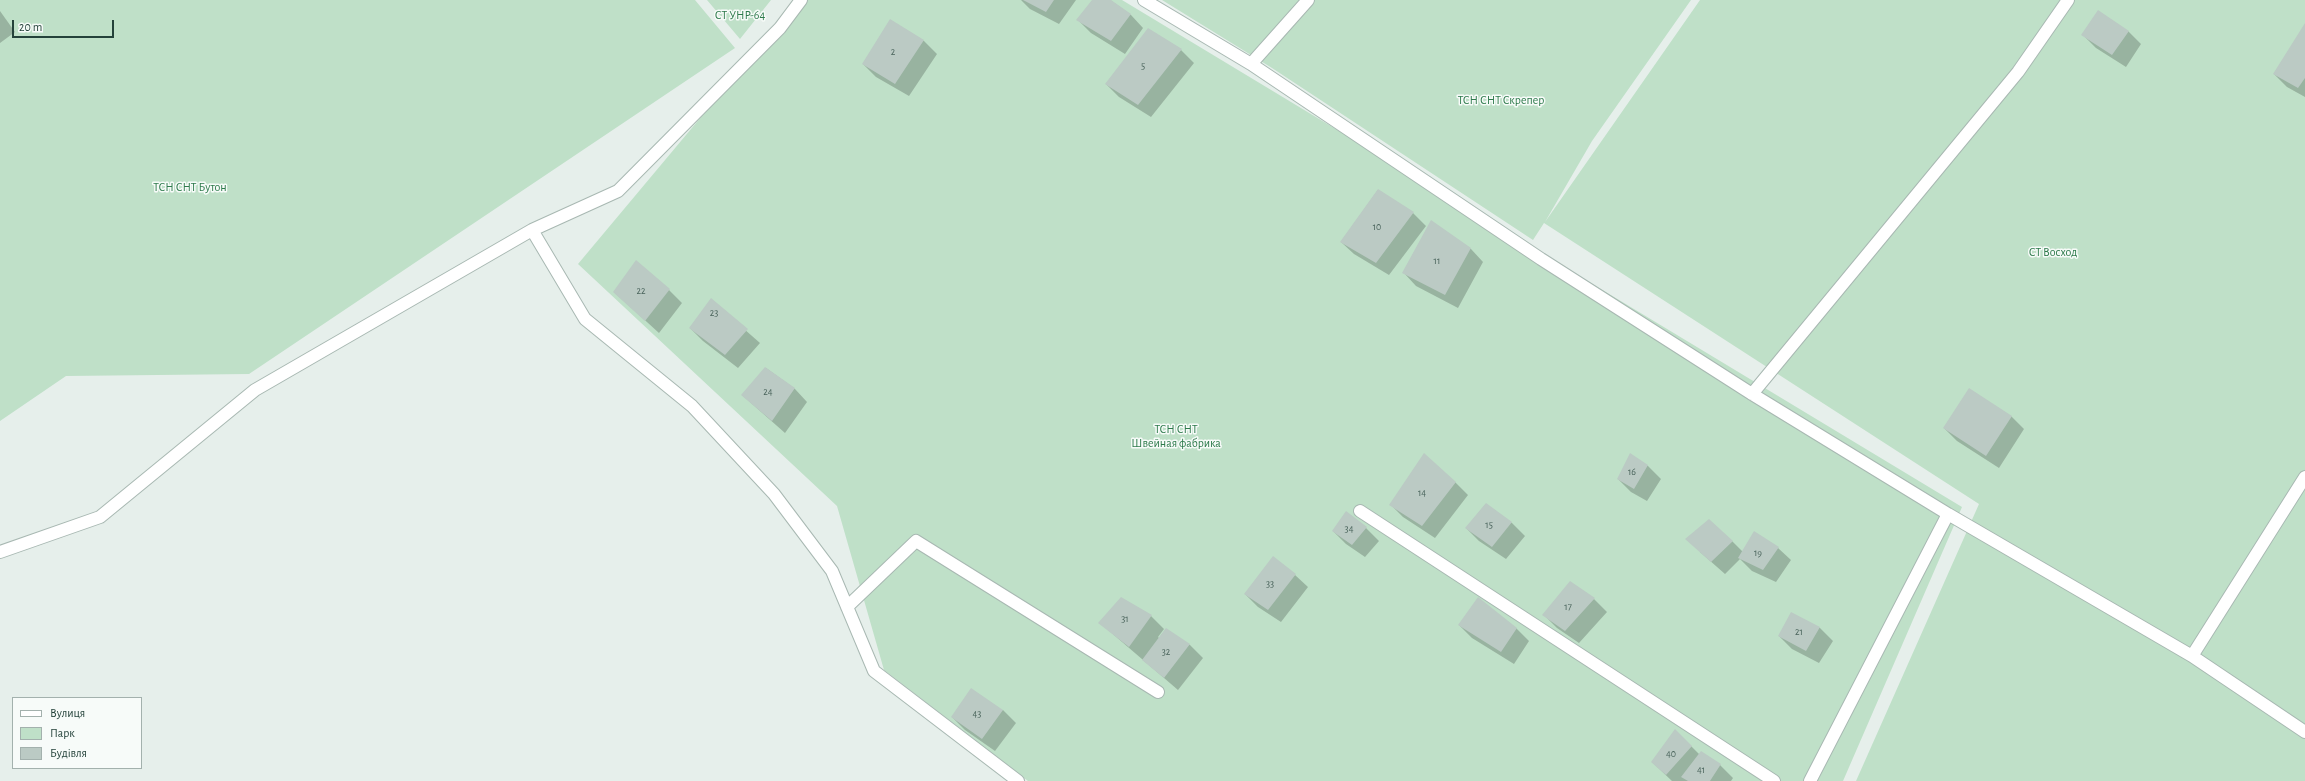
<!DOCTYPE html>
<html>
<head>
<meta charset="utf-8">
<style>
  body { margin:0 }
  #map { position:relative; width:2305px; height:781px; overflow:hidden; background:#e6efeb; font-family:"Alegreya Sans",sans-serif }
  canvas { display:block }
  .legend { position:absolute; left:12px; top:697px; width:130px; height:72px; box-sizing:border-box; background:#f7fbf9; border:1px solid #a3b1ad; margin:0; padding:5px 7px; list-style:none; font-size:12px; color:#24423a }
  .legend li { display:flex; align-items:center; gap:8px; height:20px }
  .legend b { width:20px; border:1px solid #a3b1ad }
  .scale { position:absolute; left:12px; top:20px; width:102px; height:18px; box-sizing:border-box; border:2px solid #24423a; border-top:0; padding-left:5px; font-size:12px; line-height:14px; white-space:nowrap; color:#24423a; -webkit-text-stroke:3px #f7fbf9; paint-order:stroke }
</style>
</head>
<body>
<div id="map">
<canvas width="2305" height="781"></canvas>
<ul class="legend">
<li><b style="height:5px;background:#fff"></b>Вулиця</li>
<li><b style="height:11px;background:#bfe0c8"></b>Парк</li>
<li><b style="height:11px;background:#bbcac4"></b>Будівля</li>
</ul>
<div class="scale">20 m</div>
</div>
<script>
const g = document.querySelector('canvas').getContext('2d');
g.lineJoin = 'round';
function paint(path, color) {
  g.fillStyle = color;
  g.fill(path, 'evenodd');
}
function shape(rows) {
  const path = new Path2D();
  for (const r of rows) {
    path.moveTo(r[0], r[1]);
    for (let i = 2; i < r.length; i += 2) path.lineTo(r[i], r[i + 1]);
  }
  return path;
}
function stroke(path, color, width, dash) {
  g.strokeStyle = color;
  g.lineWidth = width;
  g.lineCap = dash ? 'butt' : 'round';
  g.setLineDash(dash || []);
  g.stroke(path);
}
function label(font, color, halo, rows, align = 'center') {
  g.font = font + ' "Alegreya Sans",sans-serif';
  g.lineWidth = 3;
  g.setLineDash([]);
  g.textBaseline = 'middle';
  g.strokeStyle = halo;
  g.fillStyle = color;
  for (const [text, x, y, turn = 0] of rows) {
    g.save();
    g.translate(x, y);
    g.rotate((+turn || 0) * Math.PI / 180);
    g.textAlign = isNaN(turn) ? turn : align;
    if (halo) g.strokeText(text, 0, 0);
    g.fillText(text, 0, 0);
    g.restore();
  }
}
paint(shape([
  [0,0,695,0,735,48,249,374,66,376,0,421],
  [707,0,771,0,740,39],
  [799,0,1122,0,1962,507,1843,781,1028,781,884,670,837,506,578,264],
  [1162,0,1691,0,1592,141,1545,222,1700,0,2305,0,2305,781,1856,781,1979,504,1544,223,1533,240,1272,68]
]), '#bfe0c8');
paint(shape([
  [1021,0,1076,0,1059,24,1030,9],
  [1093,0,1110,0,1131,15,1143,28,1125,54,1091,33,1078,20],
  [0,11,15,32,0,43],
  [890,21,924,41,937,54,909,96,876,77,863,64],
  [2305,25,2305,97,2287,87,2274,74],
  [2128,31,2141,44,2126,67,2096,48,2083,35],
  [1181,50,1194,63,1151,117,1119,97,1106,84],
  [1378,190,1413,213,1426,226,1389,275,1354,254,1341,242],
  [1431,222,1471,249,1483,262,1458,308,1416,286,1404,273],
  [669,290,682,303,659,333,614,292],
  [711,300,760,343,738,368,703,341,690,328],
  [766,368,795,389,807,402,785,433,742,395],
  [2011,416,2024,429,1999,468,1957,441,1944,428],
  [1630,455,1648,466,1661,479,1647,501,1631,492,1618,479],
  [1455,482,1468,495,1435,538,1403,517,1390,504],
  [1486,504,1512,523,1525,536,1506,559,1479,541,1466,528],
  [1366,528,1379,541,1365,557,1346,544,1333,531],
  [1732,541,1743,552,1778,548,1791,560,1776,582,1752,571,1740,559,1725,574,1700,552],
  [1295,575,1308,587,1281,622,1258,607,1245,594],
  [1594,599,1607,612,1579,643,1557,628,1544,615],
  [1791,614,1820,628,1833,641,1819,663,1792,649,1779,636],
  [1151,616,1164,629,1158,637,1159,638,1166,629,1190,645,1203,658,1178,690,1100,623],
  [1459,625,1516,628,1529,641,1514,664,1472,638],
  [1003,710,1016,723,995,751,965,730,952,717],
  [1691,746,1700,755,1720,765,1733,778,1731,781,1672,781,1652,762]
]), '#0003');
paint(shape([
  [1023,0,1054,0,1046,12],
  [1092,0,1111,0,1131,14,1111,41,1076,20],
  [2098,10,2129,31,2112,55,2081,35],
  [890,19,924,40,895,84,862,64],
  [2305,23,2305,78,2298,88,2273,74],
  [1148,28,1182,49,1138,105,1105,84],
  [1378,189,1414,212,1376,263,1340,242],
  [1431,220,1471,248,1445,295,1402,273],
  [636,260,670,289,645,321,613,292],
  [711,298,748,329,725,355,689,328],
  [765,367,795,388,772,421,741,395],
  [1969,388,2012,416,1986,456,1943,428],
  [1424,453,1456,482,1422,526,1389,505],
  [1630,453,1648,465,1634,489,1617,479],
  [1486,503,1512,522,1492,547,1465,528],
  [1346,511,1367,527,1352,545,1332,531],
  [1709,519,1733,541,1711,562,1685,539],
  [1754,531,1779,547,1763,570,1738,558],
  [1273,556,1296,574,1268,610,1244,594],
  [1570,581,1595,598,1565,631,1542,615],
  [1121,597,1152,615,1129,647,1098,623],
  [1478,597,1517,628,1501,652,1458,625],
  [1791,612,1820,627,1806,651,1778,636],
  [1166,628,1190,644,1164,678,1142,660],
  [971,688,1003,710,982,739,951,717],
  [1675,729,1692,746,1666,775,1651,762],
  [1701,751,1721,764,1710,781,1688,781,1681,777]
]), '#bbcac4');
const minor = shape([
  [1144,0,1251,64,1541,259,1752,394,1948,514,2192,656,2305,732],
  [1251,64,1308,0],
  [532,230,585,319,692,406,774,494,832,571,874,671,1018,781],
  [1752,394,2018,72,2068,0],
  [1360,511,1774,781],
  [0,552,100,517,255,390,532,230,618,191,780,28,801,0],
  [847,607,916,541,1158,692],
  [2192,656,2305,477],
  [1810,781,1948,514]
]);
stroke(minor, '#a8b8b2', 14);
stroke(minor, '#fff', 12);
label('10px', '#4a645c', null, [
  ["2",893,52],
  ["5",1143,66],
  ["10",1377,227],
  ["11",1437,261],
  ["22",641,291],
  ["23",714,313],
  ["24",768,392],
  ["16",1632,472],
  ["14",1422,493],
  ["15",1489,525],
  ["34",1349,529],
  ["19",1758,553],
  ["33",1270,584],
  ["17",1568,607],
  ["31",1125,619],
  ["21",1799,632],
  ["32",1166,652],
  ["43",977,714],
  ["40",1671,754],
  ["41",1701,770]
]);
label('12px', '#2d7a4b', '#f7fbf9', [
  ["СТ УНР-64",740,15],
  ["ТСН СНТ Скрепер",1501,100],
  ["ТСН СНТ Бутон",190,187],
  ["СТ Восход",2053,252],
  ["ТСН СНТ",1176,429],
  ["Швейная фабрика",1176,443]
]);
</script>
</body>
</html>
